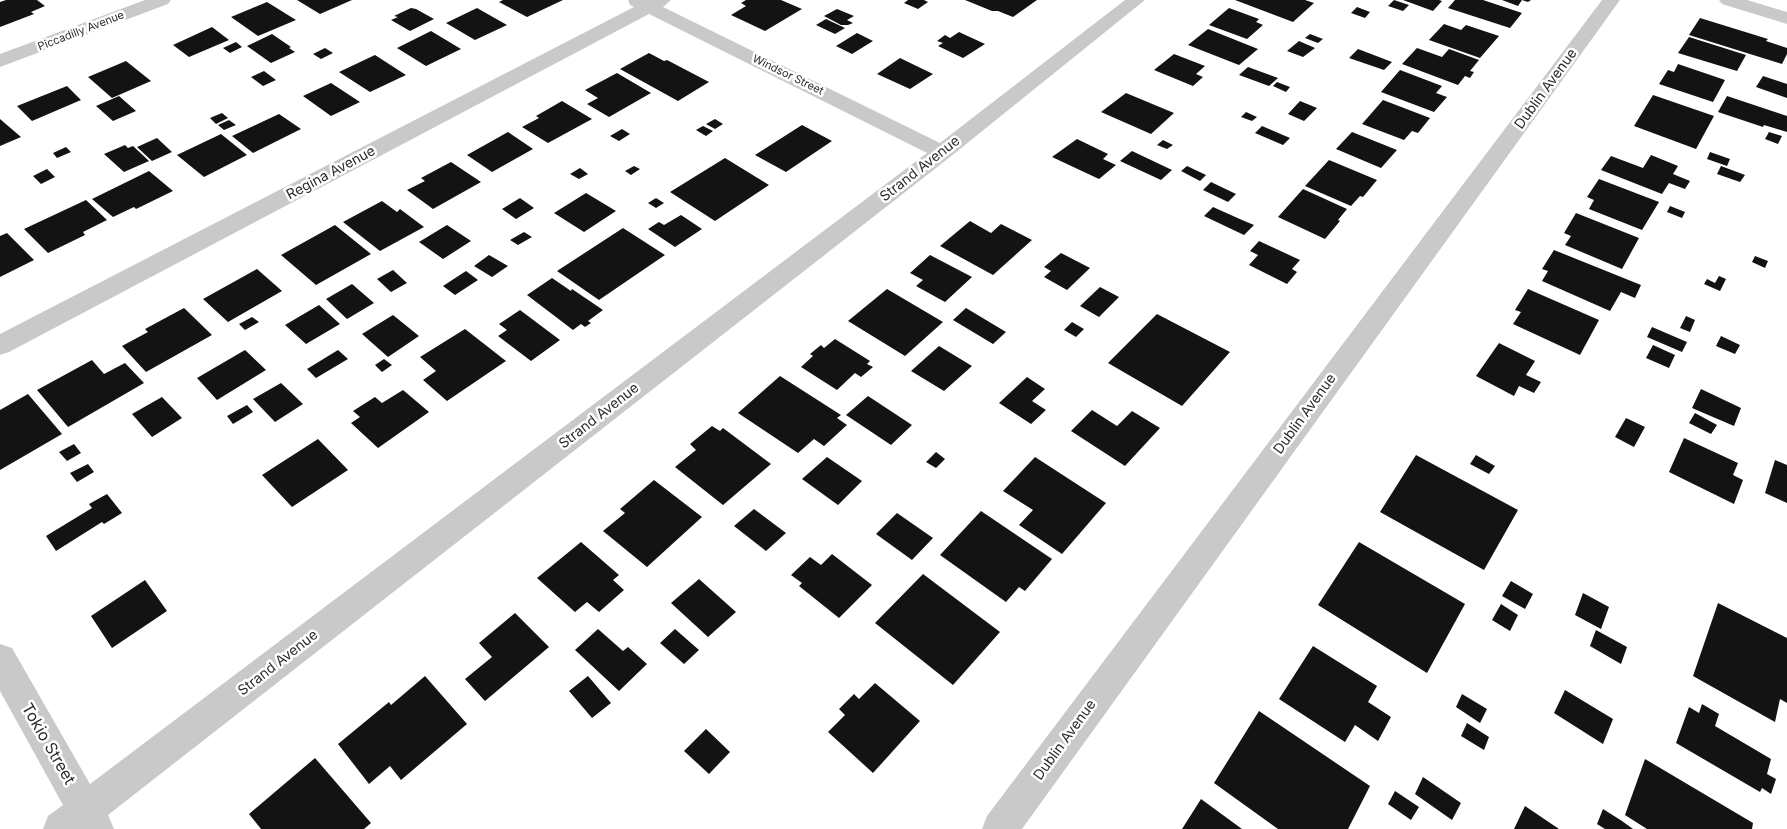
<!DOCTYPE html>
<html>
<head>
<meta charset="utf-8">
<style>
  body { margin:0 }
  canvas { display:block; background:#fff }
</style>
</head>
<body>
<canvas width="1787" height="829"></canvas>
<script>
const g = document.querySelector('canvas').getContext('2d');
g.lineJoin = 'round';
function paint(path, color) {
  g.fillStyle = color;
  g.fill(path, 'evenodd');
}
function shape(rows) {
  const path = new Path2D();
  for (const r of rows) {
    path.moveTo(r[0], r[1]);
    for (let i = 2; i < r.length; i += 2) path.lineTo(r[i], r[i + 1]);
  }
  return path;
}
function label(font, color, halo, rows, align = 'center') {
  g.font = font + ' Inter,sans-serif';
  g.lineWidth = 5;
  g.setLineDash([]);
  g.textBaseline = 'middle';
  g.strokeStyle = halo;
  g.fillStyle = color;
  for (const [text, x, y, turn = 0] of rows) {
    g.save();
    g.translate(x, y);
    g.rotate((+turn || 0) * Math.PI / 180);
    g.textAlign = isNaN(turn) ? turn : align;
    if (halo) g.strokeText(text, 0, 0);
    g.fillText(text, 0, 0);
    g.restore();
  }
}
paint(shape([
  [6,0,37,0,45,6,31,12,34,14,0,27,0,2],
  [297,0,352,0,320,14],
  [503,0,563,0,527,17,499,2],
  [746,0,781,0,802,9,765,31,731,15,746,6,741,3],
  [908,0,924,0,928,2,918,9,904,3],
  [965,0,1037,0,1013,17,998,11,992,11],
  [1235,0,1305,0,1314,3,1293,22],
  [1394,0,1409,5,1403,11,1388,6],
  [1403,0,1439,0,1442,1,1433,11],
  [1455,0,1483,0,1522,13,1510,28,1448,8],
  [1502,0,1531,0,1528,2,1522,0,1518,6],
  [267,2,296,20,258,36,231,17],
  [1357,7,1370,12,1365,18,1351,13],
  [411,8,416,9,434,19,410,31,391,20,398,17,394,16],
  [477,8,507,25,475,40,446,23],
  [1229,8,1259,19,1256,22,1263,25,1247,39,1209,25],
  [837,9,854,16,847,20,853,23,848,25,841,25,824,16],
  [1700,18,1768,39,1766,41,1787,48,1787,54,1782,64,1689,35],
  [826,19,845,28,835,34,816,25],
  [1444,24,1461,30,1466,25,1499,36,1480,58,1429,40],
  [212,27,229,40,189,57,173,45],
  [1208,29,1258,49,1239,65,1188,45],
  [431,31,461,49,426,66,397,48],
  [959,32,985,44,963,58,938,46,943,43,937,41,945,35,950,38],
  [857,33,873,41,852,54,836,46],
  [272,34,291,47,289,48,295,52,271,63,247,46],
  [1310,34,1323,39,1318,43,1305,38],
  [1689,37,1746,55,1737,71,1678,53],
  [1299,41,1315,48,1303,57,1287,51],
  [236,42,242,47,230,53,223,48],
  [325,48,333,53,321,59,313,54],
  [1417,48,1442,57,1449,49,1479,60,1470,71,1474,72,1470,78,1465,76,1458,85,1402,64],
  [1358,49,1392,62,1384,70,1349,58],
  [649,53,664,61,667,60,709,82,678,101,620,69],
  [1174,54,1205,66,1196,74,1203,77,1193,86,1154,70],
  [375,55,406,75,370,92,339,72],
  [900,58,933,74,910,89,877,74],
  [126,61,151,81,112,98,88,77],
  [1678,64,1725,80,1713,102,1659,84,1668,70,1674,72],
  [1248,67,1278,78,1269,86,1239,75],
  [1400,70,1442,86,1436,93,1447,97,1434,112,1381,92],
  [264,71,276,80,263,86,251,77],
  [617,73,651,93,609,117,587,104,598,98,585,90],
  [1763,76,1787,84,1787,98,1756,87],
  [1277,82,1290,87,1286,92,1273,86],
  [331,83,360,102,331,116,303,96],
  [67,86,81,100,32,121,17,106],
  [1126,93,1174,113,1151,134,1101,112],
  [1653,95,1714,116,1696,149,1634,126],
  [119,96,136,111,113,121,96,106],
  [1727,96,1787,116,1787,132,1764,125,1763,127,1718,112],
  [1383,100,1430,118,1418,133,1412,131,1404,140,1362,124],
  [562,101,592,119,548,143,522,127,539,118,536,116],
  [1300,101,1317,108,1304,121,1288,114],
  [1246,112,1257,117,1252,121,1241,117],
  [222,113,228,118,216,124,210,118],
  [279,114,301,129,253,153,232,136],
  [0,119,21,137,0,146],
  [715,119,723,124,715,129,706,124],
  [229,120,236,125,224,130,218,125],
  [802,125,832,141,786,172,755,155],
  [703,126,713,131,706,136,696,130],
  [1262,126,1290,138,1283,145,1255,133],
  [622,129,630,134,619,141,610,136],
  [508,132,533,149,492,172,467,155],
  [1352,132,1397,150,1381,168,1336,149],
  [1769,132,1782,136,1778,144,1765,139],
  [221,134,247,155,204,177,177,155],
  [157,138,172,152,152,161,137,147],
  [1077,139,1108,154,1103,159,1116,165,1099,179,1052,157],
  [1163,140,1173,145,1167,149,1157,145],
  [125,145,128,148,133,146,149,161,124,172,104,154],
  [66,147,71,152,57,158,53,153],
  [1132,151,1172,170,1161,180,1120,161],
  [1710,152,1730,159,1727,166,1707,159],
  [1651,155,1678,166,1673,174,1690,181,1685,189,1669,183,1662,194,1601,170,1611,156,1643,168],
  [725,158,769,185,715,221,670,192],
  [1329,160,1377,180,1363,197,1360,196,1351,206,1305,186],
  [451,162,481,182,433,209,407,190,425,181,421,178],
  [634,166,640,169,631,175,625,171],
  [1187,166,1206,175,1200,181,1181,171],
  [1721,166,1745,175,1740,182,1717,174],
  [580,168,588,174,579,179,570,174],
  [47,169,55,177,41,184,33,176],
  [149,171,173,191,136,209,134,207,113,217,92,199],
  [1599,179,1659,202,1642,230,1589,209,1594,200,1587,197],
  [1211,182,1236,194,1228,202,1203,190],
  [1303,189,1347,209,1338,220,1340,221,1325,239,1278,217],
  [586,193,616,211,584,232,554,213],
  [520,198,534,208,516,219,502,209],
  [656,198,664,203,656,208,648,203],
  [86,200,107,220,83,232,85,235,48,253,24,229],
  [382,201,397,212,400,209,424,227,380,251,343,222],
  [1670,206,1685,212,1682,218,1667,212],
  [1213,207,1242,220,1254,225,1244,235,1204,216],
  [1576,213,1639,238,1622,269,1565,245,1571,236,1564,233],
  [681,215,702,229,675,247,648,229,659,222,664,225],
  [970,221,991,233,1001,224,1032,240,993,275,940,246],
  [335,225,371,254,316,285,281,255],
  [447,225,471,241,443,259,419,242],
  [623,228,665,255,599,300,557,271],
  [524,232,532,237,518,245,510,240],
  [7,233,34,260,0,277,0,236],
  [1259,241,1300,260,1292,269,1297,272,1287,284,1249,265,1258,255,1250,251],
  [1554,250,1641,285,1635,298,1621,292,1610,311,1542,281,1548,271,1542,269],
  [1061,253,1090,268,1067,290,1044,277,1051,271,1044,267],
  [489,255,508,266,492,277,474,266],
  [930,255,972,277,945,302,916,286,923,280,910,273],
  [1755,256,1768,261,1765,268,1752,262],
  [257,269,282,291,228,322,203,299],
  [393,270,407,283,391,292,377,279],
  [466,271,478,280,455,295,443,286],
  [1719,276,1726,279,1720,291,1704,284,1707,279,1715,283],
  [552,278,571,291,572,289,603,310,588,321,591,323,585,327,581,324,573,330,527,295],
  [352,284,374,303,347,319,326,299],
  [1100,287,1119,297,1099,317,1080,306],
  [887,289,943,322,905,356,848,321],
  [1528,289,1599,320,1580,355,1513,324,1521,312,1515,310],
  [319,305,340,324,306,344,285,325],
  [184,308,212,335,146,372,122,346,148,332,145,329],
  [966,308,1006,332,993,344,953,320],
  [520,310,560,340,531,361,498,336,507,330,499,324],
  [1157,314,1230,352,1182,406,1108,363],
  [393,315,419,336,388,357,362,334],
  [1686,316,1695,320,1690,332,1680,328],
  [252,317,259,322,245,330,239,324],
  [1072,322,1084,329,1076,337,1064,330],
  [1652,327,1687,342,1682,352,1647,337],
  [465,329,506,361,447,401,423,380,436,371,420,357],
  [1721,336,1740,345,1735,354,1716,346],
  [835,339,870,361,867,364,873,367,861,377,855,373,837,390,801,367,813,356,810,354,821,345,824,348],
  [1499,343,1535,361,1526,375,1541,382,1534,393,1519,386,1514,396,1476,376],
  [1653,345,1675,355,1669,368,1646,358],
  [939,346,972,366,944,391,911,371],
  [245,350,266,370,217,400,197,378],
  [338,350,348,359,316,378,307,369],
  [384,359,392,365,382,372,375,365],
  [92,360,104,374,125,363,144,383,68,427,37,390],
  [780,376,841,415,837,418,847,425,824,446,814,439,798,453,738,413],
  [1027,377,1045,389,1032,401,1046,410,1031,424,999,403],
  [281,383,303,404,275,422,253,399],
  [1701,389,1741,408,1734,426,1692,408],
  [403,390,429,412,378,448,351,423,360,417,353,411,375,397,382,403],
  [28,394,62,434,0,470,0,410],
  [868,396,912,425,891,445,846,415],
  [162,397,182,418,152,437,132,414],
  [247,405,253,412,233,424,227,416],
  [1092,410,1117,426,1132,411,1160,428,1125,466,1071,431],
  [1695,413,1717,425,1711,434,1689,423],
  [1626,418,1645,427,1634,447,1615,437],
  [712,426,720,431,723,428,771,464,723,505,675,467,696,450,690,444],
  [1684,438,1738,463,1733,475,1743,480,1734,504,1669,472],
  [318,439,348,470,292,507,262,475],
  [74,444,81,453,67,461,59,452],
  [936,452,945,459,936,468,926,462],
  [1416,455,1518,510,1484,570,1380,512],
  [1476,455,1495,466,1489,474,1470,464],
  [827,457,862,481,838,505,802,479],
  [1035,457,1106,503,1062,554,1019,525,1033,510,1003,491],
  [1775,460,1787,465,1787,503,1765,493],
  [88,464,94,472,77,482,70,473],
  [654,480,702,517,647,567,603,531,625,513,620,509],
  [107,494,122,513,104,524,102,522,56,551,46,536,92,508,89,504],
  [754,509,786,533,766,551,734,526],
  [981,511,1052,559,1025,591,1019,587,1006,602,940,555],
  [897,513,933,538,912,560,876,534],
  [581,542,619,575,613,580,624,590,599,612,587,602,575,612,537,578],
  [1359,542,1465,604,1427,673,1318,605],
  [832,554,872,585,839,618,799,586,802,583,791,575,810,557,821,565],
  [923,574,1000,632,953,685,875,623],
  [699,579,736,612,708,637,671,603],
  [145,580,167,611,112,648,91,616],
  [1511,581,1533,594,1525,609,1502,596],
  [1583,593,1609,607,1601,629,1575,615],
  [1718,603,1787,638,1787,703,1780,699,1775,722,1693,676],
  [1501,604,1518,615,1510,631,1492,620],
  [515,613,549,647,485,701,465,679,492,657,479,643],
  [598,629,623,651,628,647,647,664,619,691,575,650],
  [675,629,699,650,684,664,660,643],
  [1596,630,1627,647,1621,664,1590,646],
  [1313,646,1377,686,1368,702,1391,717,1378,741,1355,725,1345,742,1279,699],
  [425,676,467,724,401,780,390,766,369,784,338,744,389,702,391,705],
  [588,676,611,703,592,718,569,691],
  [875,683,920,721,873,773,828,732,845,715,839,709,854,694,859,699],
  [1565,690,1613,719,1603,744,1554,713],
  [1462,694,1487,709,1480,723,1456,707],
  [1702,704,1719,714,1715,726,1771,759,1767,774,1776,779,1771,794,1762,788,1760,792,1676,743,1689,707,1699,713],
  [1259,711,1370,786,1348,829,1278,829,1214,783],
  [1467,723,1489,737,1484,750,1461,736],
  [706,729,730,752,709,774,684,751],
  [315,758,371,823,364,829,261,829,249,814],
  [1645,759,1753,823,1752,829,1647,829,1625,815],
  [1423,777,1461,803,1452,820,1415,794],
  [1395,791,1419,807,1411,820,1388,804],
  [1201,799,1242,829,1182,829],
  [1525,806,1559,829,1514,829],
  [1603,809,1622,821,1633,829,1605,829,1597,824]
]), '#131313');
paint(shape([
  [145,0,171,0,168,4,0,67,0,54,145,0],
  [628,0,671,0,663,7,940,143,1125,0,1145,0,950,157,108,815,114,829,43,829,48,816,63,805,0,691,0,644,12,648,90,784,927,153,649,14,9,352,0,355,0,334,634,7,630,5,628,0],
  [1602,0,1620,0,1022,829,982,829,987,816,1602,0],
  [1719,0,1747,0,1787,12,1787,24,1722,4,1719,0]
]), '#c9c9c9');
label('11px', '#2c2c2c', '#fff', [
  ["Piccadilly Avenue",81,31,-21],
  ["Windsor Street",788,75,26]
]);
label('14px', '#2c2c2c', '#fff', [
  ["Dublin Avenue",1546,89,-54],
  ["Strand Avenue",920,169,-38],
  ["Regina Avenue",331,173,-28],
  ["Dublin Avenue",1305,414,-54],
  ["Strand Avenue",599,416,-38],
  ["Strand Avenue",278,663,-38],
  ["Dublin Avenue",1065,740,-54]
]);
label('16px', '#2c2c2c', '#fff', [
  ["Tokio Street",48,744,60]
]);
</script>
</body>
</html>
